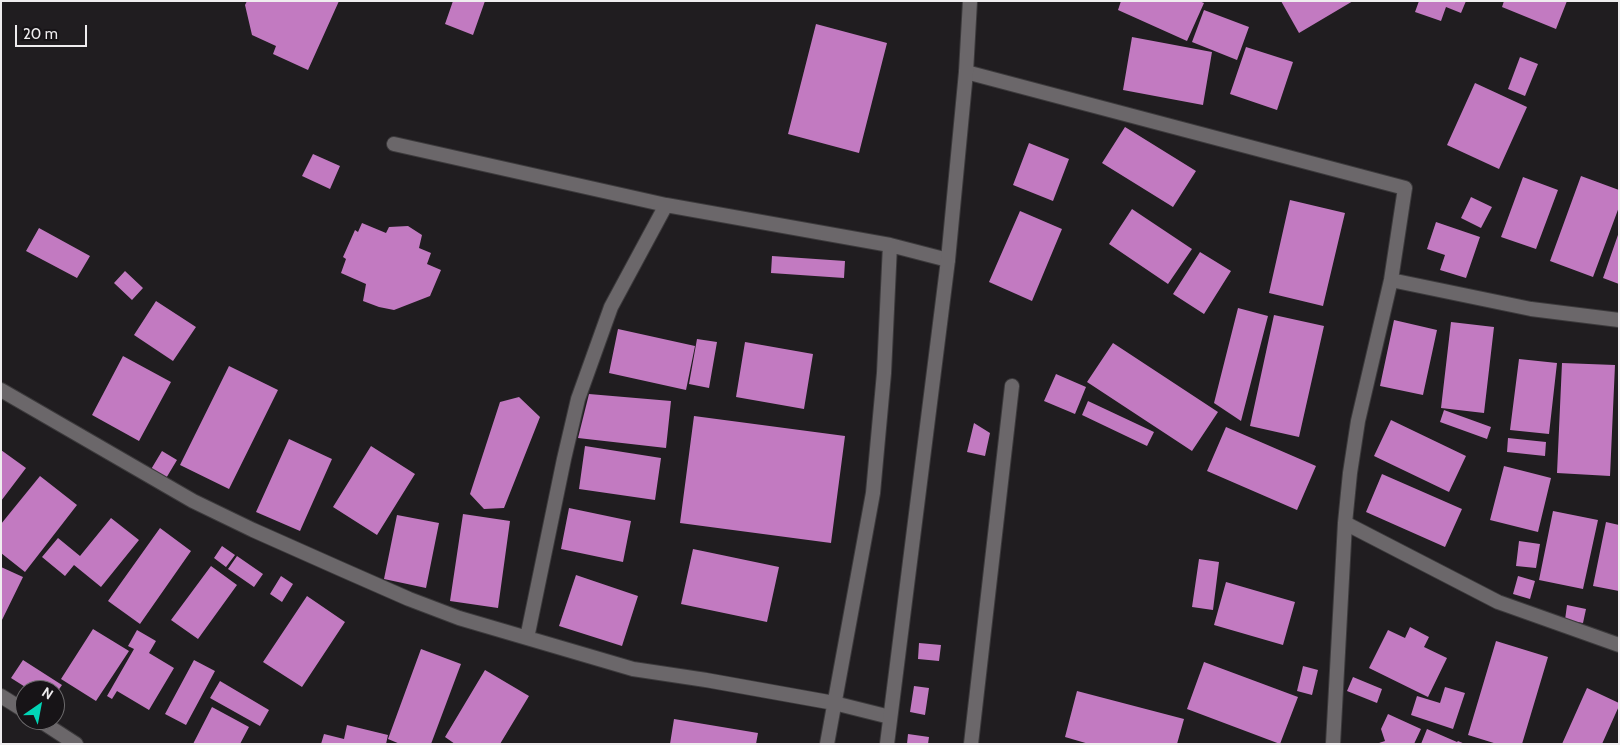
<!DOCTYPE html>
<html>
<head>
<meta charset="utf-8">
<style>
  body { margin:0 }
  #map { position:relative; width:1620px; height:745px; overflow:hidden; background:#201d20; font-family:Cabin,sans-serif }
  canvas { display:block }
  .frame { position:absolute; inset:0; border:2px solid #efedef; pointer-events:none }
  .north { position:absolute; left:15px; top:680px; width:50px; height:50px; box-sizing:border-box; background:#171417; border:1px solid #6d6b6d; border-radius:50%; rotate:33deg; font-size:14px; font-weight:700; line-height:20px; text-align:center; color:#efedef }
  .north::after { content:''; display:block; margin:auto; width:18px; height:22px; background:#02d5b6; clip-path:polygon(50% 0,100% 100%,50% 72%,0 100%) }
  .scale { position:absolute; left:15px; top:25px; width:72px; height:22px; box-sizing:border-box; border:2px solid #efedef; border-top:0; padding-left:6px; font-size:15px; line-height:18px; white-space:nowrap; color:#efedef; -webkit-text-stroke:4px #171417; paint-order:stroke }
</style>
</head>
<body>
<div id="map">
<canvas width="1620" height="745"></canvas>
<div class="frame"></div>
<div class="north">N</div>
<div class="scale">20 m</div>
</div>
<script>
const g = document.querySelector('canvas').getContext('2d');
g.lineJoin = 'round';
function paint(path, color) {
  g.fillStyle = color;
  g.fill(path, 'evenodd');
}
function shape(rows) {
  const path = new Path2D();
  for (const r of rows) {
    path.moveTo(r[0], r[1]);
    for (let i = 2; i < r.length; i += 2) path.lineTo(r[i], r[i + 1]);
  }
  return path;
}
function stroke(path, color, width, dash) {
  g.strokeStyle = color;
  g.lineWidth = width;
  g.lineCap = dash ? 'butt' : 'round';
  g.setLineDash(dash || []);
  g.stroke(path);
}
paint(shape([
  [247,1,339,1,308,70,273,54,276,46,252,35,245,5],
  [453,1,485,1,473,35,445,24],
  [1121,1,1199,1,1204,3,1187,41,1118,10],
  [1281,1,1353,1,1299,33],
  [1419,1,1466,1,1461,13,1446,7,1441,21,1415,12],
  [1504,1,1567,1,1556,29,1502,7],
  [1204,10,1249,27,1237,60,1192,42],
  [816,24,887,43,859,153,788,134],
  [1132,37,1212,52,1203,105,1123,90],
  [1246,47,1293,62,1277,110,1230,94],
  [1520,57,1538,64,1525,96,1508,89],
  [1475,83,1527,107,1499,169,1447,145],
  [1125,127,1196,171,1173,207,1102,163],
  [1029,143,1069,159,1053,201,1013,185],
  [313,154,340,166,330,189,302,176],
  [1581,176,1619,190,1619,207,1593,277,1550,261],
  [1523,177,1558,190,1536,249,1501,237],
  [1471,197,1492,207,1481,228,1461,218],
  [1290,200,1345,213,1323,306,1269,293],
  [1132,209,1192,249,1168,284,1109,244],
  [1020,211,1062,229,1032,301,989,282],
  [1436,222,1480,237,1466,278,1440,270,1445,255,1427,249],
  [362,223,386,233,389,227,408,226,422,235,419,248,431,253,427,264,441,270,430,296,394,310,379,307,363,301,366,284,341,273,346,259,343,257,355,230,358,232],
  [39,228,90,256,77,278,26,251],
  [1619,232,1619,284,1603,278],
  [1200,252,1231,271,1204,314,1173,294],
  [772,256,845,261,844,278,771,273],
  [125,271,143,288,132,300,114,283],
  [156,301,196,327,173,361,134,335],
  [1238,308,1268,316,1241,421,1214,403],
  [1274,315,1324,326,1299,437,1250,426],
  [1394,320,1437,330,1423,395,1380,386],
  [1451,322,1494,327,1484,413,1441,408],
  [618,329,695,346,686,390,609,373],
  [697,339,717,342,709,388,689,384],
  [745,342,813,354,804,409,736,397],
  [1113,343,1218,412,1192,451,1087,382],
  [123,356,171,382,139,441,92,415],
  [1519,359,1557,363,1549,434,1510,430],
  [1562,363,1615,365,1610,476,1557,473],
  [229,366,278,390,229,489,180,465],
  [1056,374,1086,387,1075,414,1044,401],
  [589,394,671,401,666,448,578,438],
  [519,397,540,417,504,508,484,509,470,494,500,402],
  [1088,401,1154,432,1147,446,1082,415],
  [1444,410,1491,427,1487,439,1440,422],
  [694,416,845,436,831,543,680,523],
  [1391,420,1466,456,1449,492,1374,456],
  [974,423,990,433,985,456,967,452],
  [1226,427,1316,466,1297,510,1207,471],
  [1508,438,1546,442,1545,456,1507,452],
  [289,439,332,459,300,531,256,512],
  [371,446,415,474,377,535,333,507],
  [585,446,661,458,655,500,579,489],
  [1,450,26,468,1,501],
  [162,451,177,460,165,480,150,471],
  [1504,466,1551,478,1538,532,1490,520],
  [1382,474,1462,509,1445,547,1366,512],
  [40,476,77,505,25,572,1,553,1,524],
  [569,508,631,521,623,562,561,549],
  [1553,511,1598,520,1583,589,1539,580],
  [463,514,510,521,498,608,450,601],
  [397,515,439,523,426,588,384,579],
  [111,518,139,540,101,587,74,565,65,576,42,557,58,538,80,556],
  [1606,522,1619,525,1619,591,1593,586],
  [160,528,191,551,140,624,108,601],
  [1519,541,1540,544,1536,568,1516,566],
  [222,546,235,555,226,567,214,558],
  [693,549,779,567,767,622,681,604],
  [237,556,263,574,254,587,228,569],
  [1199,559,1219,562,1213,610,1192,607],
  [211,566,237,585,198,639,171,620],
  [1,567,23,577,1,622],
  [576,575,638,596,622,646,559,626],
  [281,576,293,584,282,602,270,594],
  [1518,576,1535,581,1530,599,1513,594],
  [1226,582,1295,602,1283,645,1214,625],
  [307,596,345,622,302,687,263,662],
  [1567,605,1586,609,1583,623,1565,620],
  [1410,627,1429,637,1424,647,1447,658,1428,697,1369,668,1388,630,1405,638],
  [93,629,129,651,96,701,61,679],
  [137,630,156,641,149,653,174,668,149,710,117,691,112,699,107,696,134,649,128,646],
  [1496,641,1548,657,1522,744,1497,744,1468,735],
  [919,643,941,645,939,661,918,659],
  [421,649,461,664,431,744,400,744,388,739],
  [23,660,62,685,55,695,55,690,30,690,11,678],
  [194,660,215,671,186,725,165,714],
  [1204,662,1298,697,1280,744,1187,709],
  [1303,666,1318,670,1312,695,1297,691],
  [485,670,529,696,500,744,455,744,445,737],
  [1353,677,1382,689,1377,703,1347,691],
  [220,681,269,710,260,726,210,698],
  [914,686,929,688,925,715,910,712],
  [1445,687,1465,693,1453,729,1411,715,1417,696,1440,703],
  [1587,688,1619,703,1619,706,1602,744,1562,744],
  [1077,691,1184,719,1177,744,1089,744,1065,737],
  [212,707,249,727,240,744,193,744],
  [1388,714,1421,729,1414,744,1376,744,1385,741,1381,729],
  [674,719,758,733,756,744,670,744],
  [347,725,388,735,386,744,321,744,324,734,344,739],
  [1427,729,1457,742,1458,741,1465,744,1421,744],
  [908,734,929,737,928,744,907,744]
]), '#c27ac1');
const minor = shape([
  [966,72,1405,188,1391,280,1358,421,1350,473,1345,523,1333,744],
  [394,144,666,205,890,245,948,260],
  [1391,280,1531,309,1619,320],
  [1,390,193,501,253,530,343,570,409,599,459,618,633,669,706,680,834,703,890,717],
  [1345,523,1498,602,1619,645],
  [527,638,564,459,578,399,611,307,666,205],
  [1,696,25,711],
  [39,720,76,744],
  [827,744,873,493,884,373,890,245],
  [971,744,1012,386]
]);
const secondary = shape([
  [887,744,948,260,966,72,970,1]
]);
stroke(minor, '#3c3a3c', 16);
stroke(secondary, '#3c3a3c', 16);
stroke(minor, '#6b676a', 14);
stroke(secondary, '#6b676a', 14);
</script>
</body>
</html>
